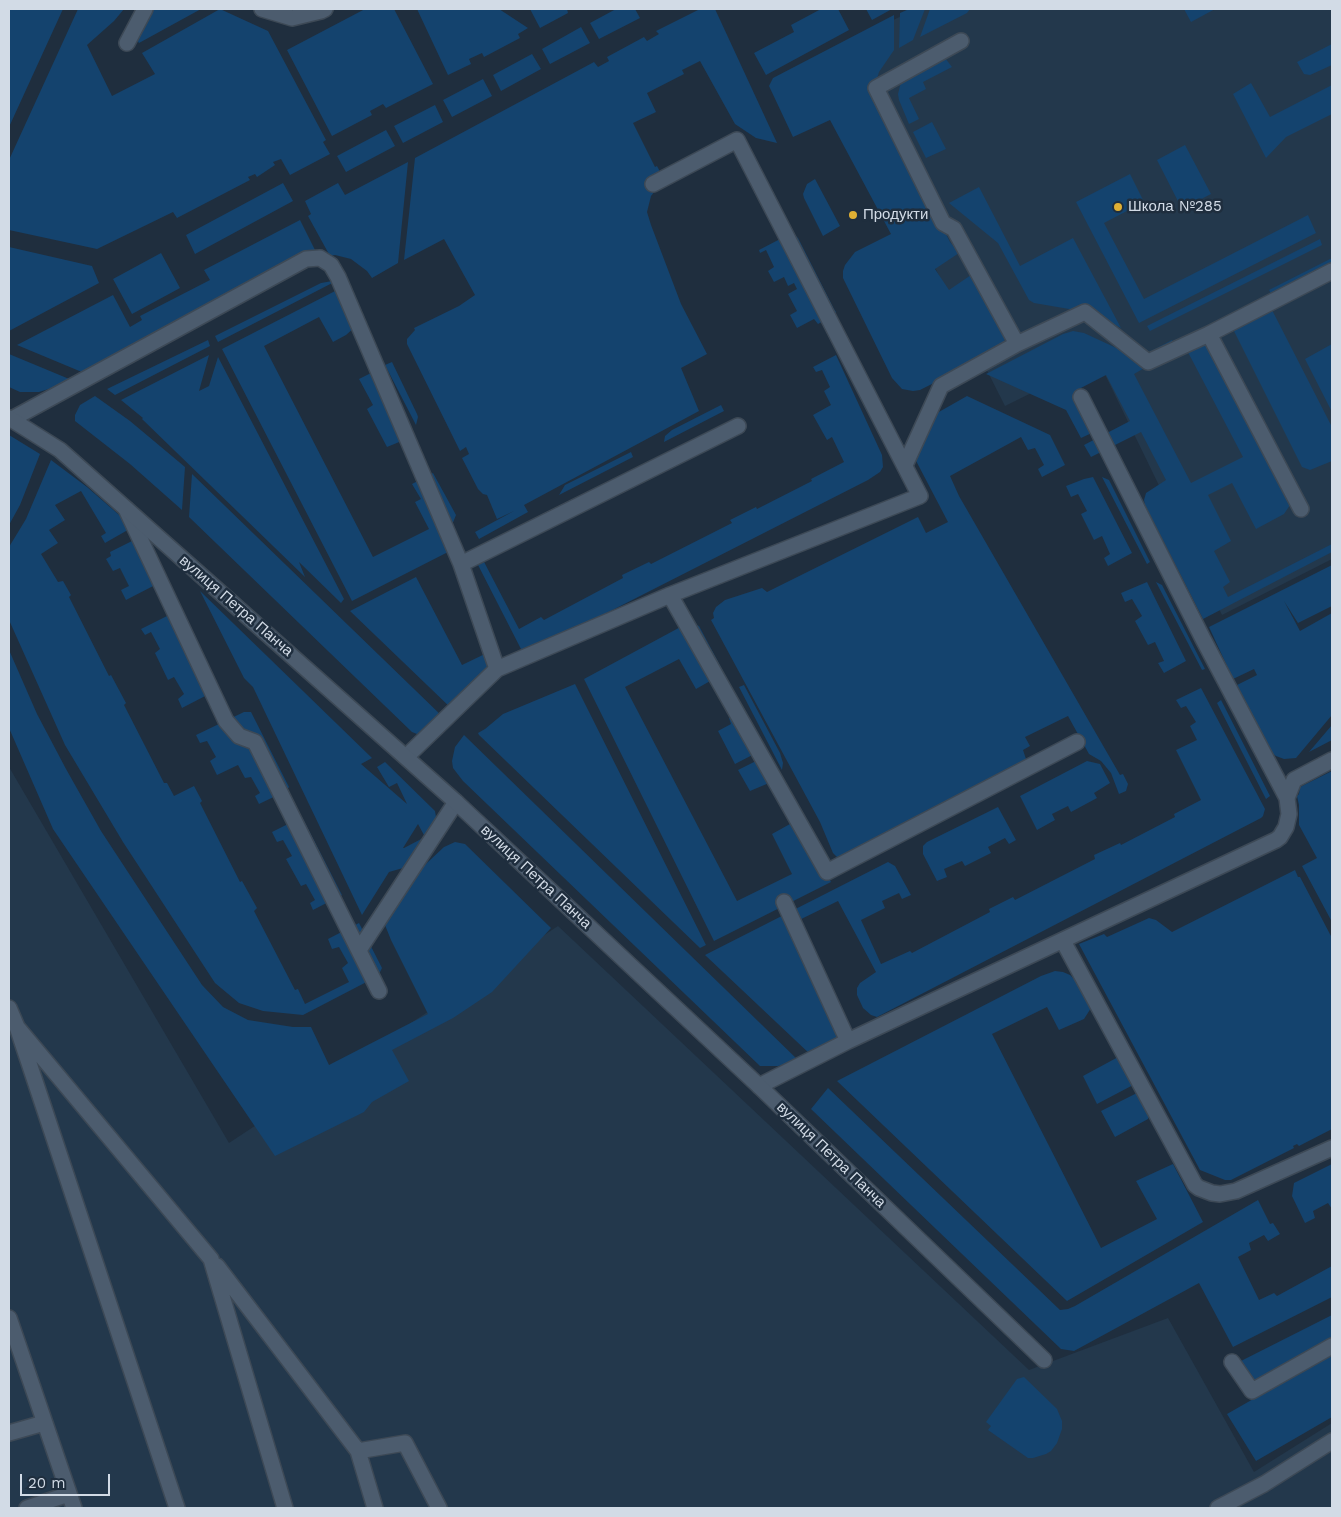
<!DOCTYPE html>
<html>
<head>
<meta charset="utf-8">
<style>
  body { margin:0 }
  #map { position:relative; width:1341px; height:1517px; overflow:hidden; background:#1f2e3e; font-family:"Work Sans",sans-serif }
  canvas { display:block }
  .frame { position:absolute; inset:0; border:10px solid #d2dbe6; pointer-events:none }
  .scale { position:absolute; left:20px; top:1474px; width:90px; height:22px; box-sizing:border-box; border:2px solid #d2dbe6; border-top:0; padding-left:6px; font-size:15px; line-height:18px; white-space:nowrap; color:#d2dbe6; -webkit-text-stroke:4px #1f2e3e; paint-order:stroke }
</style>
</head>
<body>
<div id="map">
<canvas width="1341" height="1517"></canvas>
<div class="frame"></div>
<div class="scale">20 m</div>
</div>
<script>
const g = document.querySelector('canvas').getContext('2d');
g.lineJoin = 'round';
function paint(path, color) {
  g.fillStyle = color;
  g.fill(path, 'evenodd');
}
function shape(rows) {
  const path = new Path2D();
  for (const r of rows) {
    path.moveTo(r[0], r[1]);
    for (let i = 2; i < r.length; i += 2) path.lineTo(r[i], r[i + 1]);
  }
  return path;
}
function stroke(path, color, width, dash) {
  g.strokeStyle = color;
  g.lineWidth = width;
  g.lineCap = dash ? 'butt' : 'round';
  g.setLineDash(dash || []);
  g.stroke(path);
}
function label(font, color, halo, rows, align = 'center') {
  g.font = font + ' "Work Sans",sans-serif';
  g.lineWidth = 5;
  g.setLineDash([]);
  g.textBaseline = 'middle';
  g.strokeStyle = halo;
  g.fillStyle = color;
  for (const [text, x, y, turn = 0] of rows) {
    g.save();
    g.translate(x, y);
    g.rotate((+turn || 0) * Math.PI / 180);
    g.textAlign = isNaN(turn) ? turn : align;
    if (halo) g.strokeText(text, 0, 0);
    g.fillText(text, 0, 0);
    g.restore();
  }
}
paint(shape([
  [915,9,1332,9,1332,559,1222,615,1098,360,1005,406,827,54],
  [9,767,229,1143,558,926,1029,1370,1168,1318,1254,1472,1332,1423,1332,1508,9,1508]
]), '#23384c');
paint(shape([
  [9,9,63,9,9,127],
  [78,9,124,9,114,21,87,45,112,96,155,74,142,53,220,9,268,31,326,140,323,142,330,154,290,175,281,159,273,162,275,165,257,177,255,174,248,177,250,180,177,218,173,212,97,249,9,230,9,160],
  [145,9,201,9,139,43,135,37],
  [365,9,394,9,433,84,386,108,383,104,370,111,372,115,332,136,287,50],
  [417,9,499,9,528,28,518,34,520,38,484,57,482,53,469,59,471,64,448,75],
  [530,9,567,9,568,13,540,28],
  [616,9,635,9,640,18,599,39,590,23],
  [700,9,715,9,777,143,756,138,735,124,700,61,682,70,684,74,647,93,656,112,633,123,655,167,657,166,667,185,655,191,651,196,647,212,651,225,681,304,707,354,681,368,699,411,524,505,528,512,479,539,475,532,514,511,497,519,487,495,483,494,478,489,462,458,469,454,466,447,460,451,407,344,407,339,415,330,414,328,459,306,475,295,444,239,404,260,415,158,594,62,598,67,609,61,607,57,644,37,647,41,659,34,656,31],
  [821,9,838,9,849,30,766,75,754,53,794,32,791,25],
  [866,9,892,9,872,20],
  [909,9,925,9,913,40,899,48,900,13],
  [930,9,970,9,967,13,920,37],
  [1184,9,1215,9,1191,22],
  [894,15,894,50,879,72,876,82,923,190,950,242,959,253,935,269,949,290,974,273,1005,338,1003,344,991,354,920,390,913,391,902,389,892,378,843,278,843,271,845,265,855,252,891,234,830,120,793,137,769,86,773,78],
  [581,27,590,43,550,64,542,49],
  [1332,44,1332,65,1310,75,1304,74,1297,62],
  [532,54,541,69,501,91,493,75],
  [945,58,952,67,923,82,926,89,909,98,919,119,909,124,899,100,898,94,901,82],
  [483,79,492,96,452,117,443,100],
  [1251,83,1270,117,1332,85,1332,114,1286,137,1266,158,1233,94],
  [435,105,443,122,403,143,394,126],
  [932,122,946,149,926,158,913,132],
  [386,130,395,146,346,172,337,156],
  [1185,145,1211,194,1182,209,1157,160],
  [408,162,398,263,372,278,367,271,351,259,335,255,330,256,308,216,311,214,305,201,338,183,345,195],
  [1130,174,1144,202,1104,223,1144,299,1308,215,1316,233,1139,323,1076,202],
  [815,179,840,226,823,236,804,198,803,194,807,184],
  [283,183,293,201,195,254,186,235],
  [979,187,1020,266,1073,238,1121,328,1107,321,1075,310,1034,303,1029,300,998,243,949,203],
  [300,220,320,260,89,375,17,345,113,295,130,327,142,320,140,316,210,280,204,270],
  [789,234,795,235,798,238,834,309,836,312,834,315],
  [782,238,825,320,818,324,814,319,797,328,790,315,797,311,788,294,797,289,794,283,788,286,784,277,774,282,768,271,774,267,766,250,760,253,759,250],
  [1320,239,1322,245,1150,331,1147,326],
  [9,247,92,266,99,283,9,331],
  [161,253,180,288,132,314,113,279],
  [1332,258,1332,272,1275,301,1269,290],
  [338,280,218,342,215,336,321,283],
  [339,289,356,326,346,335,333,342,319,317,264,346,373,557,429,529,415,502,421,499,412,484,433,473,456,515,450,530,448,552,352,601,222,349],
  [1272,310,1332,427,1332,461,1310,470,1302,467,1233,329],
  [1073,331,1084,333,1138,358,1172,340,1177,349,1134,374,1191,483,1243,457,1180,337,1214,344,1290,500,1290,505,1284,514,1256,529,1232,483,1208,495,1231,541,1214,551,1230,582,1223,587,1228,597,1332,544,1332,552,1203,619,1145,505,1144,500,1146,493,1166,480,1141,432,1091,457,1084,445,1130,421,1106,375,1075,391,1096,431,1081,438,1066,410,986,374,1063,334],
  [208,340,210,346,115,395,107,389],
  [1332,344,1332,412,1305,359],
  [9,354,74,381,39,392,20,392,9,387],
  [209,355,199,391,209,386,218,357,344,599,341,603,299,562,305,577,142,419,143,418,121,400],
  [836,355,882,455,883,467,880,472,868,480,530,652,522,651,477,563,482,558,519,629,541,617,544,620,623,578,622,575,649,562,651,564,732,523,730,520,756,507,757,509,812,481,811,479,844,462,832,437,827,440,813,415,831,405,824,391,830,387,822,370,816,372,813,367],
  [392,362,417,414,418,417,416,425,385,365],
  [381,368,412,430,404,440,387,447,367,409,373,405,359,379],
  [95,396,130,421,185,467,182,510,130,464,75,421,75,415,80,405],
  [967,396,1050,435,1065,465,1042,477,1038,469,1044,465,1035,448,1028,450,1021,437,950,476,959,496,1120,775,1123,774,1128,784,1126,791,1119,794,1111,773,1101,761,1089,754,1068,716,1025,737,1030,746,1023,750,1027,762,839,859,833,853,820,822,711,620,714,618,713,613,716,607,725,600,762,588,767,592,918,517,926,533,948,522,913,455,923,421],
  [721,405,724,411,664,442,665,436,672,430],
  [9,435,40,454,20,505,9,525],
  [631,452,633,457,559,495,565,485],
  [51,460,87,487,133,527,105,543,101,536,106,533,81,491,55,505,65,520,49,530,58,543,41,554,58,582,63,581,71,595,69,597,109,676,111,675,126,703,124,705,164,783,167,783,174,796,194,786,202,801,200,803,240,882,242,881,257,908,254,911,295,990,298,989,305,1004,349,982,342,968,348,963,339,947,332,949,328,939,359,923,382,968,378,976,303,1015,263,1011,239,1003,215,983,123,842,65,745,9,620,9,547,26,519],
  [192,474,445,719,422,736,412,732,189,517],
  [1093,477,1132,553,1108,566,1104,558,1110,554,1102,536,1094,540,1081,514,1087,511,1078,494,1071,497,1066,486,1084,479],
  [1102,477,1109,480,1150,562,1147,564],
  [136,539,159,583,126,600,121,590,129,586,120,568,113,571,106,559,111,556,110,552],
  [1332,565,1332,606,1298,623,1284,601,1300,631,1332,613,1332,715,1296,758,1284,759,1276,756,1272,753,1237,685,1257,675,1254,669,1233,679,1209,627],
  [416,577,462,665,489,652,494,661,453,710,350,611],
  [1147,582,1186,661,1164,673,1158,663,1164,661,1155,642,1148,645,1135,621,1142,616,1132,599,1125,602,1121,593],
  [1156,582,1162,585,1205,669,1202,670],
  [200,591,372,758,361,764,407,804,397,783,389,787,377,767,385,762,435,811,437,823,409,865,403,868,389,872,362,915,253,687,244,678],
  [418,824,425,837,404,848,403,848],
  [173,613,209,694,182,708,178,699,184,694,174,677,168,680,155,653,160,649,151,632,145,635,141,629],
  [692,623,699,626,723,671,719,676,696,689,679,659,625,687,737,901,792,874,772,834,799,819,831,882,714,941,584,679,686,624],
  [9,650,37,714,66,769,101,831,202,985,223,1007,248,1020,293,1027,311,1027,329,1065,428,1014,391,940,385,925,384,917,413,876,444,847,455,842,465,844,551,928,492,992,453,1018,392,1050,409,1081,372,1102,364,1112,275,1156,53,829,9,728],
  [575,684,706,945,700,948,479,735,478,733,485,729,503,714],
  [744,685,780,753,783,763,782,770,739,687],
  [1201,688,1265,809,1263,816,1261,818,877,1017,871,1015,863,1008,857,995,857,988,860,983,876,972,838,901,789,925,837,1010,838,1039,812,1056,705,955,888,862,895,866,911,895,902,899,899,893,882,901,885,908,861,920,881,964,910,951,912,953,990,912,989,909,1013,897,1015,900,1095,859,1094,855,1120,843,1121,845,1175,817,1174,814,1201,800,1176,750,1197,740,1190,726,1196,722,1186,706,1181,708,1176,700],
  [1221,700,1270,796,1266,799,1217,703],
  [244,712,251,712,289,787,286,791,259,804,255,796,260,793,251,777,245,778,238,765,217,775,210,761,216,757,207,741,200,743,196,735],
  [733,716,762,750,735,764,718,731,731,724,729,718],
  [1332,725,1332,740,1309,752],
  [464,735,799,1061,778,1066,760,1066,463,781,453,768,452,761,455,747],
  [766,756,769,783,750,791,738,770],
  [1087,761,1100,764,1110,783,1094,793,1097,798,1071,812,1068,806,1052,814,1055,820,1037,830,1020,796],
  [1332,771,1332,922,1302,866,1317,858,1299,825,1299,805,1297,796,1299,794,1300,787],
  [998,807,1016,840,1009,844,1005,838,988,847,991,853,965,866,962,861,944,869,947,877,937,881,923,854,923,846,927,842],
  [302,817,342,895,313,910,310,903,315,900,306,884,301,886,286,859,292,856,283,840,277,842,272,832],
  [1295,870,1298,877,1300,877,1332,938,1332,1129,1299,1146,1297,1144,1293,1146,1294,1148,1231,1180,1225,1180,1200,1170,1079,944,1104,934,1107,937,1149,918,1156,920,1172,932],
  [1055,971,1063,972,1070,975,1078,983,1091,1008,1084,1019,1059,1030,1047,1007,992,1034,1101,1248,1157,1219,1136,1181,1173,1164,1203,1222,1067,1301,837,1081,1041,976],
  [1120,1056,1135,1084,1097,1104,1083,1076],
  [828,1088,1060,1310,1068,1309,1075,1306,1258,1200,1270,1224,1273,1223,1280,1234,1268,1241,1264,1235,1249,1243,1251,1250,1238,1257,1259,1300,1274,1293,1277,1296,1332,1266,1332,1297,1233,1347,1199,1283,1074,1351,1061,1349,811,1109],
  [1137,1093,1149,1116,1148,1119,1115,1137,1101,1111],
  [1332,1164,1332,1209,1328,1203,1313,1211,1315,1218,1305,1223,1292,1196,1294,1183],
  [1332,1315,1332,1417,1256,1461,1227,1414,1255,1398,1235,1364],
  [1024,1377,1057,1409,1062,1421,1062,1429,1057,1443,1051,1451,1046,1454,1033,1458,1028,1458,988,1430,991,1426,986,1422,1017,1379]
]), '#14436e');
const lane = shape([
  [262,9,292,18,321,11,325,9],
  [127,43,145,9],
  [1017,344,1085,312,1148,362,1209,334],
  [12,419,306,259,320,258,331,265,338,277,461,564,497,669],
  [905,465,941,386,1017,344,954,229,943,223,876,88,961,41],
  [126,509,226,721,239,736,255,742,379,991],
  [1301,509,1209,334,1332,271],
  [461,564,738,426],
  [670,595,827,872,1077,742],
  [406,757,497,669,670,595,920,496,737,140,653,184],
  [1287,798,1294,780,1332,760],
  [784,902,848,1041],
  [1063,941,1195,1185,1199,1188,1212,1193,1220,1194,1236,1191,1332,1148],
  [359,950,456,802],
  [9,1008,17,1027,177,1508],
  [17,1027,211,1259,285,1508],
  [759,1086,848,1041,1276,840,1280,837,1286,827,1289,814,1287,798,1203,639,1081,397],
  [217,1266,358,1451,375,1508],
  [9,1318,74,1508],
  [1232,1362,1252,1391,1332,1346],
  [9,1433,44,1423],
  [358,1451,405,1443,439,1508],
  [27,1508,69,1494],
  [1218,1508,1264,1484,1332,1441]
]);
const street = shape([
  [9,418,60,450,456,802,759,1086,1044,1360]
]);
stroke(lane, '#3d4956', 18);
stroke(street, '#3d4956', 18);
stroke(lane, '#4c5c6e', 15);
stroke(street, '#4c5c6e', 15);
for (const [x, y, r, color] of [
  [1118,207,5,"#e0b034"],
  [853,215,5,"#e0b034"]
]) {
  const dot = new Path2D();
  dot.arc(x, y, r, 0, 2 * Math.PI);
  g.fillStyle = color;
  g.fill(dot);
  stroke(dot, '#1f2e3e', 2);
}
label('15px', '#d2dbe6', '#1f2e3e', [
  ["Школа №285",1128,207],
  ["Продукти",863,215]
], 'left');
label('15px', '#d2dbe6', '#1f2e3e', [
  ["вулиця Петра Панча",236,606,41],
  ["вулиця Петра Панча",536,877,43],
  ["вулиця Петра Панча",831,1155,44]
]);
</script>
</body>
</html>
